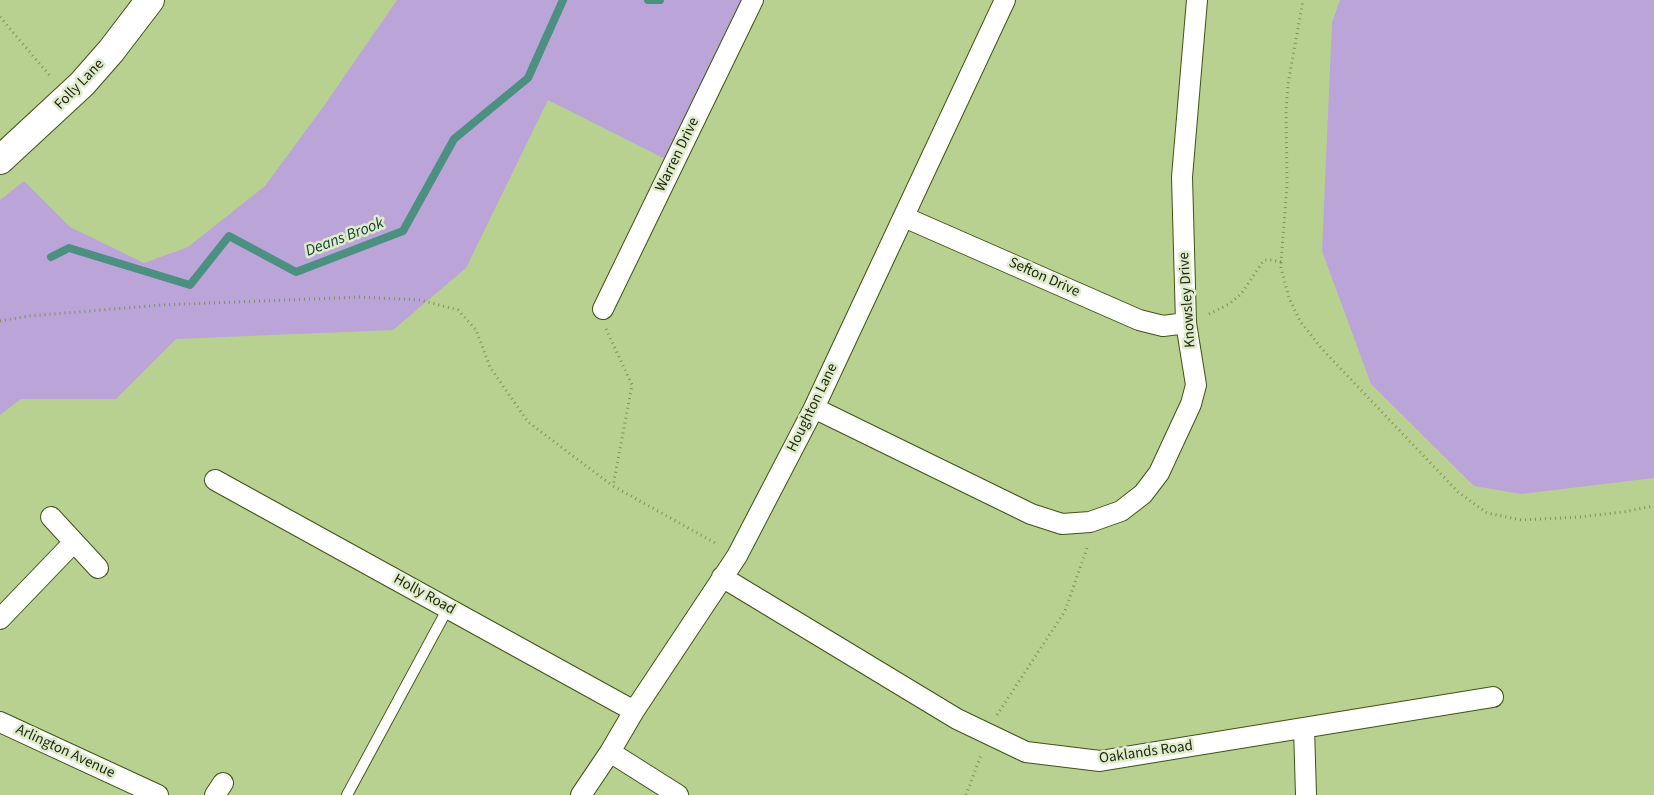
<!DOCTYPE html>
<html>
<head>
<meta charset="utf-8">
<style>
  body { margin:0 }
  canvas { display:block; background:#b8d190 }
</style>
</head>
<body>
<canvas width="1654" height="795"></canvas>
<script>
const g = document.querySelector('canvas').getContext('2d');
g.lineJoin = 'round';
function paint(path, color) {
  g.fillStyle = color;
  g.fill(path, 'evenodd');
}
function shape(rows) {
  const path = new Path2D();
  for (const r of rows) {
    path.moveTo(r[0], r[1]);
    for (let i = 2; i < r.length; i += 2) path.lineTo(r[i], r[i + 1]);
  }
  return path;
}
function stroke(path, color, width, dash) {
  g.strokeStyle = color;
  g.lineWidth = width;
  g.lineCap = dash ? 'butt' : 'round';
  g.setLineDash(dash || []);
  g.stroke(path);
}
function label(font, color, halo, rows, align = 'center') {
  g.font = font + ' "Source Sans 3",sans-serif';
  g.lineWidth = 5;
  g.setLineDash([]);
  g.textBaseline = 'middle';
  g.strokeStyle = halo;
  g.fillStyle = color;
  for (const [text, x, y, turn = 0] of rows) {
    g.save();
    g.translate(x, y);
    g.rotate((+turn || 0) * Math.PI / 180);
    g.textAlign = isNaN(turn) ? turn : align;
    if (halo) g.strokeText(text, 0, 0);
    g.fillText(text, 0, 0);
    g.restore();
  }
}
paint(shape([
  [397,0,743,0,667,160,548,100,466,268,393,330,176,339,116,399,21,399,0,415,0,200,24,181,70,227,144,263,188,247,265,186,326,103],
  [1340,0,1654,0,1654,478,1521,494,1474,486,1371,384,1322,251,1332,23]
]), '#bba4d8');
stroke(shape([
  [648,0,660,0],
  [51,257,69,248,190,285,229,236,296,272,403,231,454,139,528,78,563,0]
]), '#4b9080', 8);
const service = shape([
  [347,795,448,608]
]);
const minor = shape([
  [904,217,1139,320,1163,326,1186,323],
  [603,309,753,0],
  [814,408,1031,514,1062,524,1090,522,1121,511,1143,494,1159,473,1191,404,1196,385,1186,323,1182,177,1197,0],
  [215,480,634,711],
  [51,517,98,568],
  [722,577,957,719,1026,752,1100,761,1493,697],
  [0,619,74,542],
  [0,722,158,795],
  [1304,728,1306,795],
  [610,752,678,795],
  [215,795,223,783],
  [581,795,610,752,634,711,737,556,814,408,1005,0]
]);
const secondary = shape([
  [0,160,82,84,111,51,150,0]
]);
stroke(service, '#405414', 12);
stroke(minor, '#405414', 22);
stroke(secondary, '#405414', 30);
stroke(shape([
  [0,17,51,77],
  [1281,262,1281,268,1289,298,1300,321,1323,350,1458,492,1487,513,1521,520,1579,517,1623,512,1654,506],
  [1209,314,1229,304,1241,294,1262,263,1265,260,1272,260,1281,262,1287,185,1286,110,1288,84,1303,0],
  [0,321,29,316,161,305,361,297,420,300,458,310,476,330,490,367,528,422,613,486],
  [606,329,632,385,613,486,717,544],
  [997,715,1065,611,1088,545],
  [966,795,981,755]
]), '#7e905f', 3, [1, 4]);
stroke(service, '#fff', 10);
stroke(minor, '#fff', 20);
stroke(secondary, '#fff', 28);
label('15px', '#20280f', '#dfeccc', [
  ["Folly Lane",80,85,-46],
  ["Warren Drive",678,155,-64],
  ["Sefton Drive",1044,278,24],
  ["Knowsley Drive",1188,300,-94],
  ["Houghton Lane",813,408,-64],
  ["Holly Road",424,595,29],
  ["Arlington Avenue",65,752,25],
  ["Oaklands Road",1146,753,-8]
]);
label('italic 16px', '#15413c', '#dfeccc', [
  ["Deans Brook",345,238,-21]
]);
</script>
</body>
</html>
